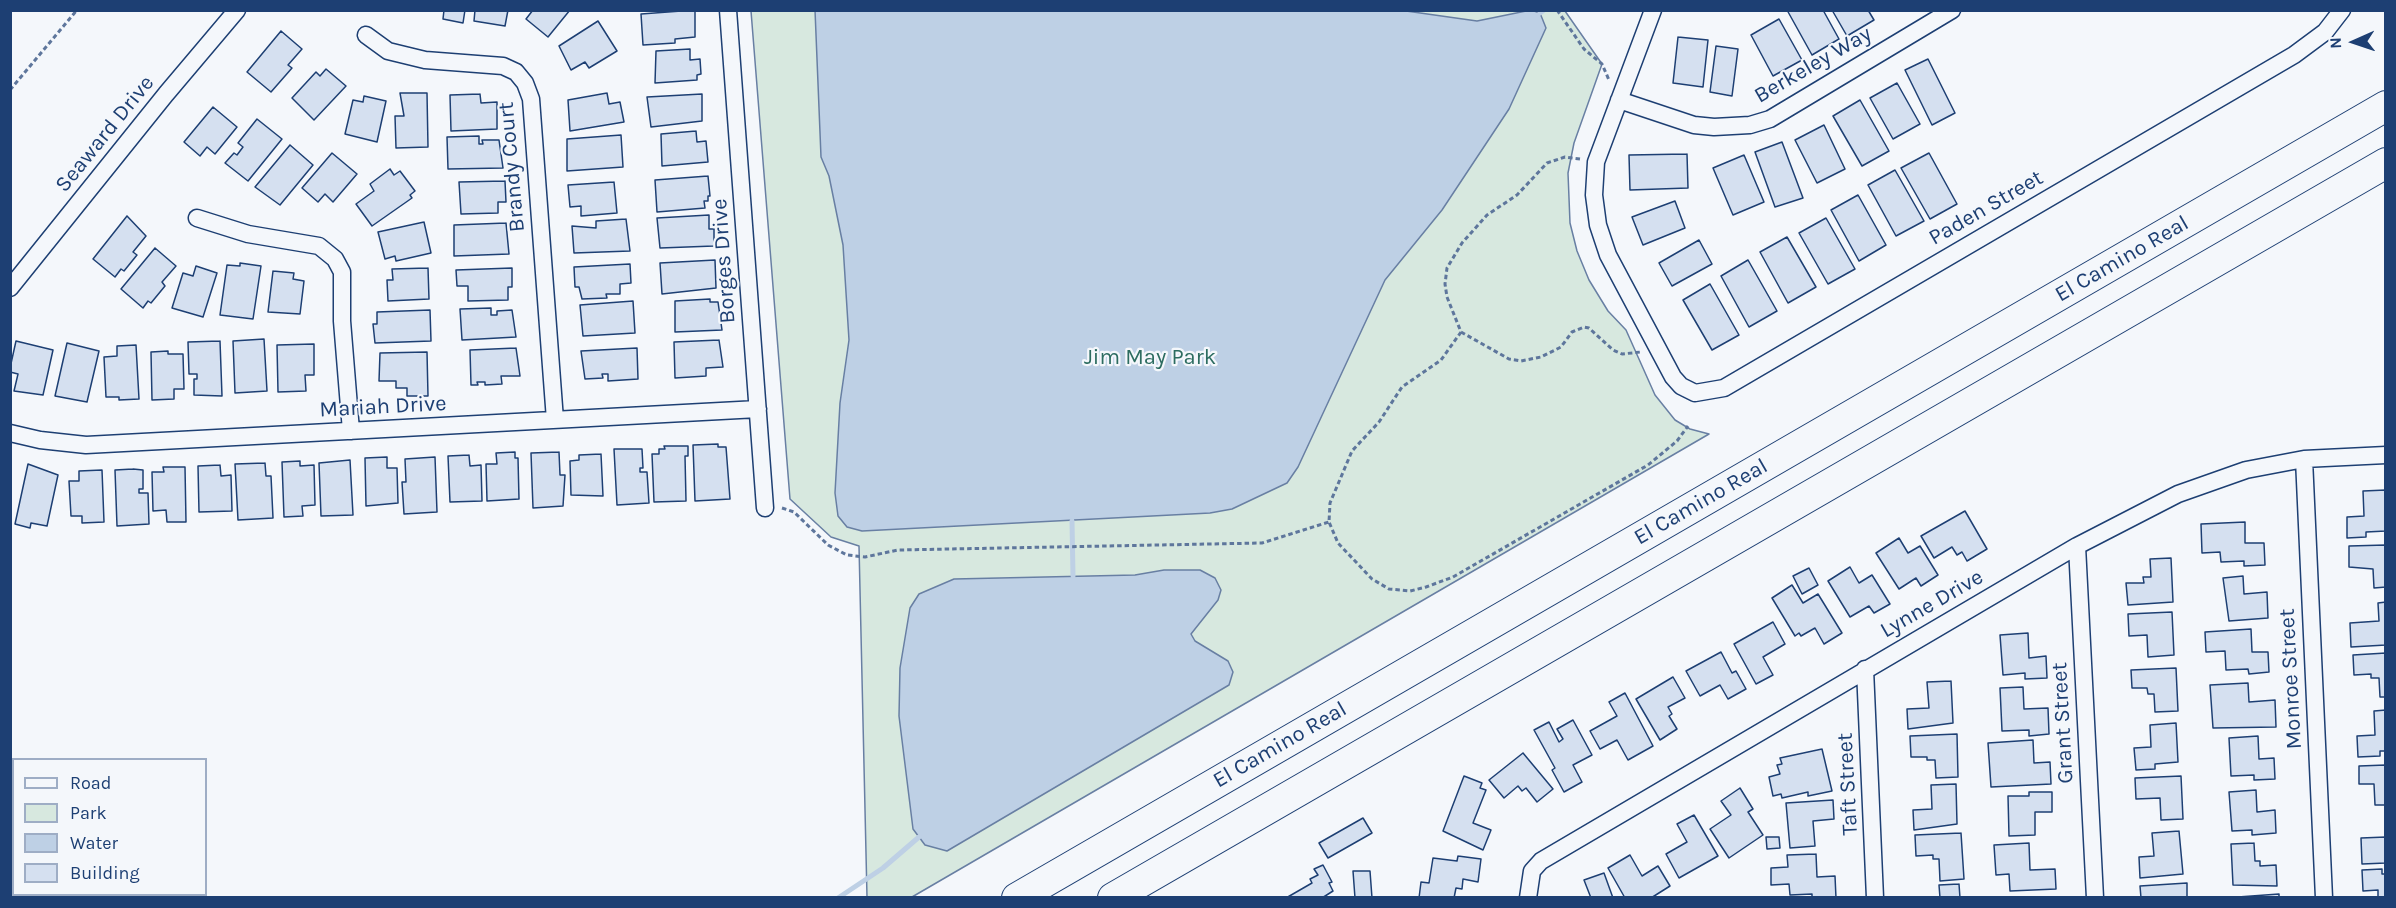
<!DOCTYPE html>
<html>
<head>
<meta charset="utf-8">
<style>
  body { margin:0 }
  #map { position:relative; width:2396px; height:908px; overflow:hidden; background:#f4f7fb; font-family:Karla,sans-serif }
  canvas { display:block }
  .frame { position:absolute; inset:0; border:12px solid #1d3f73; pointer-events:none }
  .legend { position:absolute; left:12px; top:758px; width:195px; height:138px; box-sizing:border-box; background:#f4f7fb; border:2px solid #9eadc5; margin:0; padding:8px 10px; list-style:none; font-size:18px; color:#1d3f73 }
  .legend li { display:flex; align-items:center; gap:12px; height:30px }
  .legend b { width:30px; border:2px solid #9eadc5 }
  .north { position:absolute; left:2324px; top:12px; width:60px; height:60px; -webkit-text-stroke:4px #f4f7fb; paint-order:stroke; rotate:267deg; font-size:16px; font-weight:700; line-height:24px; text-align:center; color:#1d3f73 }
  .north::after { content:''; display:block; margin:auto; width:21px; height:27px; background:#1d3f73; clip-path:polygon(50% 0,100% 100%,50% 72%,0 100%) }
</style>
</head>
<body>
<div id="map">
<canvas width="2396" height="908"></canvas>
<div class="frame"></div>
<ul class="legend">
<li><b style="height:8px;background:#f4f7fb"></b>Road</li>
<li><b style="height:16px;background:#d7e8df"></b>Park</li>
<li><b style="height:16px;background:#bed0e5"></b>Water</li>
<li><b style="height:16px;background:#d5e0f0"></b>Building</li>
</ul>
<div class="north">N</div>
</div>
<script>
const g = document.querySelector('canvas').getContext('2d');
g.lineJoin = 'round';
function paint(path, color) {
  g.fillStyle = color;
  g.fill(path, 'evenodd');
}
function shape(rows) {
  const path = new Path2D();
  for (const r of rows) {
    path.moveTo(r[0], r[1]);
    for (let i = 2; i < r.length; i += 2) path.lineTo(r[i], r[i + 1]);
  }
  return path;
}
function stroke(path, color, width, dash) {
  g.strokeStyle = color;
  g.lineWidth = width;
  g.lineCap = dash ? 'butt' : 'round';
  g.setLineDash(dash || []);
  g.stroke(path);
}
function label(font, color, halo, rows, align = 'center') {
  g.font = font + ' Karla,sans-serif';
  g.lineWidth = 4.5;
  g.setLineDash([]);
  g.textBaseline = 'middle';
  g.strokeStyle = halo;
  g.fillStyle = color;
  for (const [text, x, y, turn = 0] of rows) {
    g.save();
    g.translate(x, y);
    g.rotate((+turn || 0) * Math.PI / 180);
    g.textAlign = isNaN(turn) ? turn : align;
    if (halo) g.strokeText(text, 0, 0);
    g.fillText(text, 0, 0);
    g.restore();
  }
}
const green = shape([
  [751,11,1565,11,1602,64,1574,143,1568,173,1570,223,1577,251,1589,280,1608,311,1626,330,1655,395,1675,420,1690,429,1709,434,912,897,867,897,859,546,831,537,790,499,751,11]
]);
paint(green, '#d7e8df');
stroke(green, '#687fa3', 1.5);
const water = shape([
  [815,10,1399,10,1477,21,1531,10,1540,13,1546,28,1509,109,1442,210,1385,280,1298,467,1287,483,1232,509,1210,513,862,531,847,527,838,516,835,493,840,403,849,340,843,245,829,176,821,157,815,10],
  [1164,570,1200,570,1215,578,1221,590,1218,600,1191,634,1195,641,1228,661,1233,672,1229,685,947,851,925,845,913,829,899,716,900,668,910,608,919,594,954,579,1135,575,1164,570]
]);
paint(water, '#bed0e5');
stroke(water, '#687fa3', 1.5);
stroke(shape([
  [1540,13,1544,10],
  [1072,521,1073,576],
  [838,898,883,868,919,837]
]), '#bed0e5', 5);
const building = shape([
  [444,10,465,10,463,23,443,19,444,10],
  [475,10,508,10,505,26,474,21,475,10],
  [533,10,538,11,570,10,548,37,526,19,533,10],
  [695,10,695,37,675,39,675,43,643,45,641,14,695,10],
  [1787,10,1823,10,1839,39,1812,55,1787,10],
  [1832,10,1868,10,1874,20,1847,36,1832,10],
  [1779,19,1802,60,1773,76,1751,35,1779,19],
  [598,21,617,51,589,68,585,62,571,70,559,46,598,21],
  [281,31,302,49,288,65,292,68,271,92,247,72,281,31],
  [1678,37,1708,40,1703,87,1673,83,1678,37],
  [1716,46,1738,49,1732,96,1710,92,1716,46],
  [690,49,690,60,700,59,701,74,697,75,697,80,655,83,656,51,690,49],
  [1928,59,1955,113,1932,125,1905,70,1928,59],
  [326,69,346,86,314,120,292,98,316,72,320,76,326,69],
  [1897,83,1920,124,1893,139,1870,98,1897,83],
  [400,93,427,93,428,147,396,148,395,116,404,116,400,93],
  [607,93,609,104,620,102,624,122,570,131,568,100,607,93],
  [480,94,481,103,497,102,497,129,451,131,450,95,480,94],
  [702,94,702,121,651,127,647,97,702,94],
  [364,96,386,101,377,142,345,134,353,100,363,102,364,96],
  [1860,100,1889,151,1862,166,1833,116,1860,100],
  [213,107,237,127,215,154,207,147,200,156,184,142,213,107],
  [257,119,282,139,248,181,225,163,234,153,237,155,243,147,238,143,257,119],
  [1824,125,1845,169,1817,183,1795,140,1824,125],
  [696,131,697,142,706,141,708,162,662,166,661,134,696,131],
  [621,135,623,167,567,171,567,139,621,135],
  [479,136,479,144,483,144,482,140,499,140,503,168,448,169,447,137,479,136],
  [1782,142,1803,198,1775,207,1755,152,1782,142],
  [290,145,313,165,280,205,255,187,290,145],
  [332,153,357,174,333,202,325,194,318,202,302,188,332,153],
  [1929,153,1957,204,1930,219,1901,168,1929,153],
  [1687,154,1688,188,1630,190,1629,155,1687,154],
  [1744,155,1764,202,1733,215,1713,168,1744,155],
  [390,169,394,175,400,171,415,191,410,195,412,198,372,226,356,204,374,191,370,184,390,169],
  [1895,170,1924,221,1896,236,1868,185,1895,170],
  [708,176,710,196,708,196,708,201,704,201,705,208,657,212,655,180,708,176],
  [505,181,506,202,498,202,498,213,461,214,459,182,505,181],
  [614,182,617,213,581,216,581,206,570,207,568,185,614,182],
  [1858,195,1886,245,1859,261,1831,210,1858,195],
  [1675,201,1685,228,1643,245,1632,217,1675,201],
  [709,215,709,229,714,229,714,246,660,248,657,218,709,215],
  [127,216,146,236,133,252,137,255,124,271,121,269,115,277,93,259,127,216],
  [1826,218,1855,269,1828,284,1799,233,1826,218],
  [626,219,630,251,574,253,572,226,596,228,596,221,626,219],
  [424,222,431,253,396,261,395,256,385,259,378,232,424,222],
  [506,223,509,254,454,256,454,225,506,223],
  [1787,237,1816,287,1788,303,1760,252,1787,237],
  [1699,240,1712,264,1672,286,1659,263,1699,240],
  [155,248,176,266,162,282,165,286,151,303,148,301,143,308,121,289,155,248],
  [715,260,716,288,662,294,660,263,715,260],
  [1748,260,1777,311,1749,327,1721,276,1748,260],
  [240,263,261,266,253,319,220,315,227,265,240,266,240,263],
  [630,264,631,283,620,284,620,294,606,294,607,298,582,299,579,287,575,287,574,267,630,264],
  [196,266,217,273,203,317,172,308,183,273,193,276,196,266],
  [428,268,429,299,388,301,387,280,393,280,392,269,428,268],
  [512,268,512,287,508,287,508,300,468,301,468,286,457,286,456,270,512,268],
  [273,271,294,273,293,279,304,281,300,314,268,312,273,271],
  [1710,284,1739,335,1712,350,1683,300,1710,284],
  [710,299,710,302,718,302,722,330,675,332,675,301,710,299],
  [633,301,635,333,583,336,580,305,633,301],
  [491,308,491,315,497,315,497,311,512,310,516,337,462,340,460,309,491,308],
  [430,310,431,341,375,343,373,324,377,324,377,312,430,310],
  [264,339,267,391,235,393,233,341,264,339],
  [719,340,723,367,706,368,706,376,675,378,674,342,719,340],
  [16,341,53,350,43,395,14,391,18,374,10,372,10,368,16,341],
  [220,341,222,396,194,395,194,379,197,379,197,374,189,374,188,342,220,341],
  [67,343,99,351,87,402,55,396,67,343],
  [314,344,314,375,305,375,306,391,278,392,277,345,314,344],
  [136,345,139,399,119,400,119,397,106,397,104,357,117,356,117,346,136,345],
  [516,348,520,376,501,376,502,384,485,385,485,382,477,382,478,385,471,385,470,350,516,348],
  [637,348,638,379,608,381,608,374,602,374,603,378,585,379,581,351,637,348],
  [168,351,168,354,183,354,184,389,174,389,174,399,152,400,151,352,168,351],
  [427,352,428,396,407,396,407,388,396,388,396,381,379,381,380,353,427,352],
  [718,444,718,447,726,447,730,499,695,501,693,445,718,444],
  [664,446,688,446,688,456,685,456,686,501,654,502,652,454,659,454,659,449,665,449,664,446],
  [614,449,642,449,643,468,640,468,640,472,647,472,649,503,617,505,614,449],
  [515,452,515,458,518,458,519,499,487,501,486,464,497,464,496,453,515,452],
  [559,452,560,475,565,475,563,506,533,508,531,453,559,452],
  [601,454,603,496,571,495,570,461,579,460,579,455,601,454],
  [469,455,470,466,481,465,482,501,450,502,448,456,469,455],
  [387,457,387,468,397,468,398,503,366,506,365,458,387,457],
  [435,457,437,512,404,514,402,482,406,482,405,459,435,457],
  [350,460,353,515,321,516,319,463,350,460],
  [300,461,300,466,314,465,315,505,302,506,303,516,284,517,282,462,300,461],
  [265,463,266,476,271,476,273,518,238,520,235,464,265,463],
  [28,464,58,475,47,526,31,523,30,528,15,524,28,464],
  [220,465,221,476,231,475,232,511,199,512,198,466,220,465],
  [163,467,185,467,186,522,167,522,166,510,153,511,152,472,164,472,163,467],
  [133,469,143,470,143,489,139,489,139,493,148,493,149,524,117,526,115,470,133,469],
  [102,470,104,522,82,523,82,516,71,516,69,481,79,481,79,471,102,470],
  [2386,490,2386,531,2366,532,2366,537,2347,538,2347,517,2364,516,2363,491,2386,490],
  [1965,511,1987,549,1967,561,1962,552,1957,555,1952,547,1934,558,1921,536,1965,511],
  [2245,522,2245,543,2264,543,2265,565,2244,566,2244,561,2221,562,2220,552,2202,553,2201,524,2245,522],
  [1899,538,1908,553,1920,546,1938,575,1921,586,1916,578,1899,589,1876,553,1899,538],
  [2386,545,2386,587,2374,588,2373,569,2349,567,2349,546,2386,545],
  [2171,558,2173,602,2128,605,2126,583,2144,583,2143,577,2151,577,2150,559,2171,558],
  [1850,567,1859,583,1872,575,1890,604,1874,613,1869,606,1850,617,1828,581,1850,567],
  [1809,568,1818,585,1802,594,1793,576,1809,568],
  [2243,576,2244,594,2267,592,2268,618,2229,621,2223,578,2243,576],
  [1792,585,1803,603,1818,594,1842,633,1824,644,1815,628,1801,636,1799,633,1795,636,1772,598,1792,585],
  [2386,602,2386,645,2351,647,2350,623,2379,621,2378,603,2386,602],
  [2172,612,2174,655,2148,657,2147,635,2129,636,2128,614,2172,612],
  [1773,622,1785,644,1763,657,1773,675,1756,684,1734,644,1773,622],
  [2251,629,2252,652,2268,652,2269,672,2249,674,2248,669,2226,670,2225,651,2206,652,2205,632,2251,629],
  [2028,633,2029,658,2046,656,2047,678,2025,679,2025,673,2003,675,2000,635,2028,633],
  [1721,652,1732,673,1736,671,1746,689,1728,699,1720,685,1700,696,1686,671,1721,652],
  [2386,653,2386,697,2380,697,2379,678,2371,678,2371,674,2354,675,2353,655,2386,653],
  [2176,668,2178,711,2155,712,2154,694,2148,694,2147,688,2132,688,2131,670,2176,668],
  [1673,677,1685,698,1668,707,1672,714,1669,716,1677,729,1660,740,1636,699,1673,677],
  [1951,681,1953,723,1908,729,1907,709,1929,708,1927,682,1951,681],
  [2248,683,2249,702,2275,700,2276,727,2213,728,2210,685,2248,683],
  [2023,687,2024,709,2048,708,2049,734,2029,736,2029,730,2002,731,2000,688,2023,687],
  [1625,693,1653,746,1628,760,1617,740,1600,749,1590,731,1617,716,1609,702,1625,693],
  [2386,710,2386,751,2380,751,2380,756,2358,757,2357,736,2375,735,2374,711,2386,710],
  [1573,720,1592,755,1573,765,1582,782,1564,792,1552,770,1555,768,1534,730,1549,722,1559,742,1563,739,1557,729,1573,720],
  [2176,723,2178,762,2155,764,2155,769,2136,770,2134,748,2151,747,2150,725,2176,723],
  [1957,734,1958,777,1936,778,1935,760,1927,760,1927,757,1911,757,1910,736,1957,734],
  [2258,736,2259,759,2274,758,2275,779,2254,780,2254,775,2231,776,2229,738,2258,736],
  [2033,740,2034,763,2050,762,2051,784,1991,787,1988,743,2033,740],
  [1822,749,1832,791,1808,796,1808,792,1782,798,1781,794,1773,796,1769,777,1780,774,1777,765,1782,764,1780,758,1822,749],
  [1523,753,1553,789,1537,802,1526,788,1522,791,1518,786,1504,798,1489,780,1523,753],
  [2386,765,2386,805,2375,805,2374,784,2359,784,2359,766,2386,765],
  [1464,776,1482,783,1480,788,1486,790,1473,823,1491,830,1483,850,1443,831,1464,776],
  [2181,776,2183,819,2161,820,2160,798,2136,799,2135,778,2181,776],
  [1956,784,1957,824,1914,830,1913,810,1932,809,1931,785,1956,784],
  [1740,788,1753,809,1748,812,1763,835,1729,858,1710,829,1731,815,1721,801,1740,788],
  [2256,790,2257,812,2275,810,2276,833,2252,835,2252,830,2232,831,2229,792,2256,790],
  [2029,792,2052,792,2052,812,2035,812,2035,835,2009,836,2008,796,2029,796,2029,792],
  [1833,800,1834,819,1813,821,1815,846,1790,848,1786,803,1833,800],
  [1694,815,1718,856,1679,878,1666,854,1687,842,1677,824,1694,815],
  [1363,818,1372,833,1328,858,1319,843,1363,818],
  [2179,831,2183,874,2140,878,2139,857,2154,856,2152,833,2179,831],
  [1961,833,1964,879,1940,881,1939,859,1933,859,1933,855,1916,856,1915,835,1961,833],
  [1766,837,1779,837,1780,848,1767,849,1766,837],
  [2386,837,2386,863,2362,864,2361,838,2386,837],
  [2029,843,2030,870,2055,869,2056,889,2010,891,2009,874,1996,875,1994,845,2029,843],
  [2254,843,2255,861,2260,861,2260,866,2276,865,2277,886,2233,885,2231,844,2254,843],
  [1816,854,1817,877,1835,876,1836,898,1812,898,1812,894,1790,895,1789,884,1771,885,1771,868,1788,867,1787,855,1816,854],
  [1630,855,1642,876,1658,866,1670,886,1651,898,1625,898,1608,868,1630,855],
  [1458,856,1481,859,1478,882,1463,879,1462,889,1456,888,1454,898,1419,898,1421,882,1429,883,1433,858,1457,861,1458,856],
  [1323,865,1332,882,1329,883,1333,891,1322,898,1286,898,1312,883,1310,879,1318,875,1314,869,1323,865],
  [2382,869,2382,874,2386,874,2386,898,2378,898,2378,890,2363,891,2362,870,2382,869],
  [1353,871,1370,871,1372,898,1355,898,1353,871],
  [1604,873,1613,898,1591,898,1584,880,1604,873],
  [2187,883,2187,898,2141,898,2140,886,2187,883],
  [1959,884,1960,898,1940,898,1939,885,1959,884],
  [2279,894,2279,898,2224,898,2279,894]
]);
paint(building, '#d5e0f0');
stroke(building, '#1d3f73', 1.5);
const minor = shape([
  [728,10,765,508],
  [1653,10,1596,162,1594,195,1598,225,1608,255,1673,377,1681,386,1695,393,1724,388,2294,55,2325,32,2342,10],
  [366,35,388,51,425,60,503,66,516,72,525,83,531,99,555,420],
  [1619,100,1694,125,1714,127,1750,125,1770,119,1952,10],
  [197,218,248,234,319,246,335,259,342,272,342,321,351,431],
  [10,288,166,94,237,10],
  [10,433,40,440,86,445,758,409],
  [2304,459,2324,898],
  [2077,546,2095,898],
  [1865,669,1875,898],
  [1528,898,1532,871,1541,861,2077,546,2178,494,2246,470,2304,459,2386,455]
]);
const motorway = shape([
  [1017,898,2386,106],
  [1113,898,2386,163]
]);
stroke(minor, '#1d3f73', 19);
stroke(motorway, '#1d3f73', 32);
stroke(shape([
  [1557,10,1584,49,1602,64,1609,80],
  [10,90,77,10],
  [1580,159,1565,157,1547,163,1517,195,1487,215,1462,243,1447,268,1445,284,1447,297,1461,332,1441,360,1402,387,1379,422,1352,451,1330,503,1329,522,1338,543,1372,579,1389,589,1410,591,1426,587,1453,577,1648,465,1677,441,1688,426],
  [1461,332,1509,359,1521,361,1541,357,1561,347,1572,332,1584,327,1589,328,1613,350,1622,354,1641,352],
  [782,508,794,512,828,545,847,555,865,557,898,550,1262,543,1329,522]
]), '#5e769c', 3, [4.5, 3]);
stroke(minor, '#f4f7fb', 16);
stroke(motorway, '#f4f7fb', 30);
label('22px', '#1d3f73', '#f4f7fb', [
  ["Berkeley Way",1813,65,-30],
  ["Seaward Drive",105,134,-51],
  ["Brandy Court",512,167,-95],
  ["Paden Street",1986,208,-30],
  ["El Camino Real",2122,259,-30],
  ["Borges Drive",724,261,-94],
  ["Mariah Drive",383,407,-3],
  ["El Camino Real",1701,502,-30],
  ["Lynne Drive",1932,604,-30],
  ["Monroe Street",2291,679,-93],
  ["Grant Street",2063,723,-93],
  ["El Camino Real",1280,745,-30],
  ["Taft Street",1848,784,-93]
]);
label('22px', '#2c6c60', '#f4f7fb', [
  ["Jim May Park",1150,358]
]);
</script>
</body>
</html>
